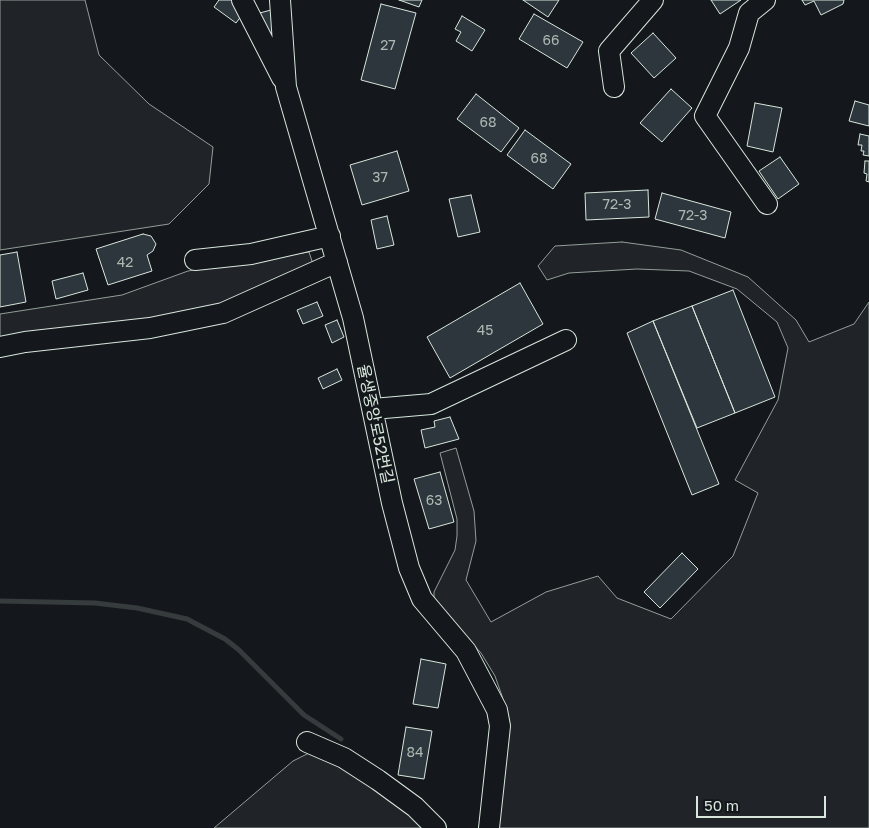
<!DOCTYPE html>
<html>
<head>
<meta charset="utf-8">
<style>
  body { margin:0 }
  #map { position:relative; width:869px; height:828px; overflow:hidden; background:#14181c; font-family:"Golos Text",sans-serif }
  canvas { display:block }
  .scale { position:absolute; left:696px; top:796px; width:130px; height:22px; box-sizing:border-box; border:2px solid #d8e6dc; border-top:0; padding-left:6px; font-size:15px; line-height:18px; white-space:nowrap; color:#d8e6dc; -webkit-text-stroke:4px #14181c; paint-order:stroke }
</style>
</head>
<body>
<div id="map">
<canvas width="869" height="828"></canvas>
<div class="scale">50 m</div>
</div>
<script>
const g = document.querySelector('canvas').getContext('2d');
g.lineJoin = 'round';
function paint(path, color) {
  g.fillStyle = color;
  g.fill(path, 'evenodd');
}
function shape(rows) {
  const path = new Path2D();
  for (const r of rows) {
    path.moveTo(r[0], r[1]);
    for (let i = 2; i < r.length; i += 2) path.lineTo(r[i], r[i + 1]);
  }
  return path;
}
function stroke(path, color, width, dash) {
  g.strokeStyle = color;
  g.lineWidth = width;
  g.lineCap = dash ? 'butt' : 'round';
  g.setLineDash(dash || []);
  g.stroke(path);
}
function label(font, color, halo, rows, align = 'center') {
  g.font = font + ' "Golos Text","Noto Sans KR",sans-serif';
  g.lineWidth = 4;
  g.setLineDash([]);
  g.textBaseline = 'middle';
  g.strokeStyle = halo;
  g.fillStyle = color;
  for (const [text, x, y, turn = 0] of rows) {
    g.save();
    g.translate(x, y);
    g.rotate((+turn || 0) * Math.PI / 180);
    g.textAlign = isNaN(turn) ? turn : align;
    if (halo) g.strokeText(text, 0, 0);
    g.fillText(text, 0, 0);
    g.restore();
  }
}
const green = shape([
  [0,0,85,0,99,55,149,104,213,147,209,184,169,224,0,250,0,0],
  [622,242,681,250,748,277,796,320,809,342,854,324,869,302,869,828,499,828,506,711,502,696,495,676,481,653,434,601,434,592,455,550,457,536,457,519,440,453,456,448,474,511,476,541,466,580,491,622,546,592,598,576,617,598,671,619,733,556,758,493,735,480,778,400,788,348,777,322,737,289,689,271,637,269,569,273,547,280,538,266,555,246,622,242],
  [309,252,314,267,224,308,0,339,0,314,122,295,188,271,309,252],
  [309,753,341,763,432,828,214,828,293,761,309,753]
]);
paint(green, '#202428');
stroke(green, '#939e99', 1);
stroke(shape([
  [0,601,95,603,137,608,187,619,225,639,239,650,304,715,341,739]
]), '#363b3e', 5);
const building = shape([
  [219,0,239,0,245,11,236,23,214,7,219,0],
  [399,0,422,0,419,7,399,0],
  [523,0,559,0,548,17,523,0],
  [711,0,741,0,720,14,711,0],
  [802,0,844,0,843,4,821,15,814,1,805,5,802,0],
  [381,4,416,13,395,89,361,80,381,4],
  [271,10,275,35,265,37,256,14,271,10],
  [534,14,583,42,567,68,519,39,534,14],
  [462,16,485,30,472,51,456,41,461,32,455,29,462,16],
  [653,33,676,58,654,78,631,53,653,33],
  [671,89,692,108,662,142,640,123,671,89],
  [476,94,519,128,501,152,457,119,476,94],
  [855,101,869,105,869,126,849,121,855,101],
  [755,103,782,108,773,152,747,146,755,103],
  [525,130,571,164,553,189,507,155,525,130],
  [860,134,869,136,869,156,863,155,864,151,861,151,862,145,858,145,860,134],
  [397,151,409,191,362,205,350,165,397,151],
  [780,157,799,184,778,199,759,171,780,157],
  [865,161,869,161,869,182,866,181,867,174,864,173,865,161],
  [648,190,649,217,586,220,585,193,648,190],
  [662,193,731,212,725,238,655,219,662,193],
  [471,195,480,232,458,237,449,199,471,195],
  [387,216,394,245,377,249,371,220,387,216],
  [143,234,151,236,156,244,153,251,147,255,152,271,108,285,96,249,143,234],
  [17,252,26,302,0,307,0,255,17,252],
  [83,273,88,290,56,299,52,281,83,273],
  [520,283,543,324,450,378,427,337,520,283],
  [733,290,775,397,735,413,692,306,733,290],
  [317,302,323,316,303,324,297,310,317,302],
  [692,306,735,413,697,428,653,321,692,306],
  [337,320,344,337,332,343,325,325,337,320],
  [653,321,719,484,692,495,627,333,653,321],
  [337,369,342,380,323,389,318,378,337,369],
  [450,417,459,439,425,448,421,430,435,427,434,421,450,417],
  [440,472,454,522,429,529,414,479,440,472],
  [682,553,698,569,660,608,644,592,682,553],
  [421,659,446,664,438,708,413,704,421,659],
  [406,727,432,731,424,779,398,775,406,727]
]);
paint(building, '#2c363c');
stroke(building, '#d8e6dc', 1);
const minor = shape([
  [242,0,282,78],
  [280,0,286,87,353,318,392,503,409,568,422,599,466,651,497,710,500,726,489,828],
  [765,0,749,13,739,48,705,116,767,204],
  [614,87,609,51,653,0],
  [195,260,251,254,330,236],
  [0,347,25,342,150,328,223,313,337,262],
  [373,409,431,404,566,340],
  [307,742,344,758,378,780,415,807,436,828]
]);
stroke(minor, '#d8e6dc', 22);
stroke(minor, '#14181c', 20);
label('14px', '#adbab4', null, [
  ["66",551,41],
  ["27",388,46],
  ["68",488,123],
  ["68",539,159],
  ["37",380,178],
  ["72-3",617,205],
  ["72-3",693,216],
  ["42",125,263],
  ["45",485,331],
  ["63",434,501],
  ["84",415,753]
]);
label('16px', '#d8e6dc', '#14181c', [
  ["율생중앙로52번길",375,424,78]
]);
</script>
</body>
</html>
